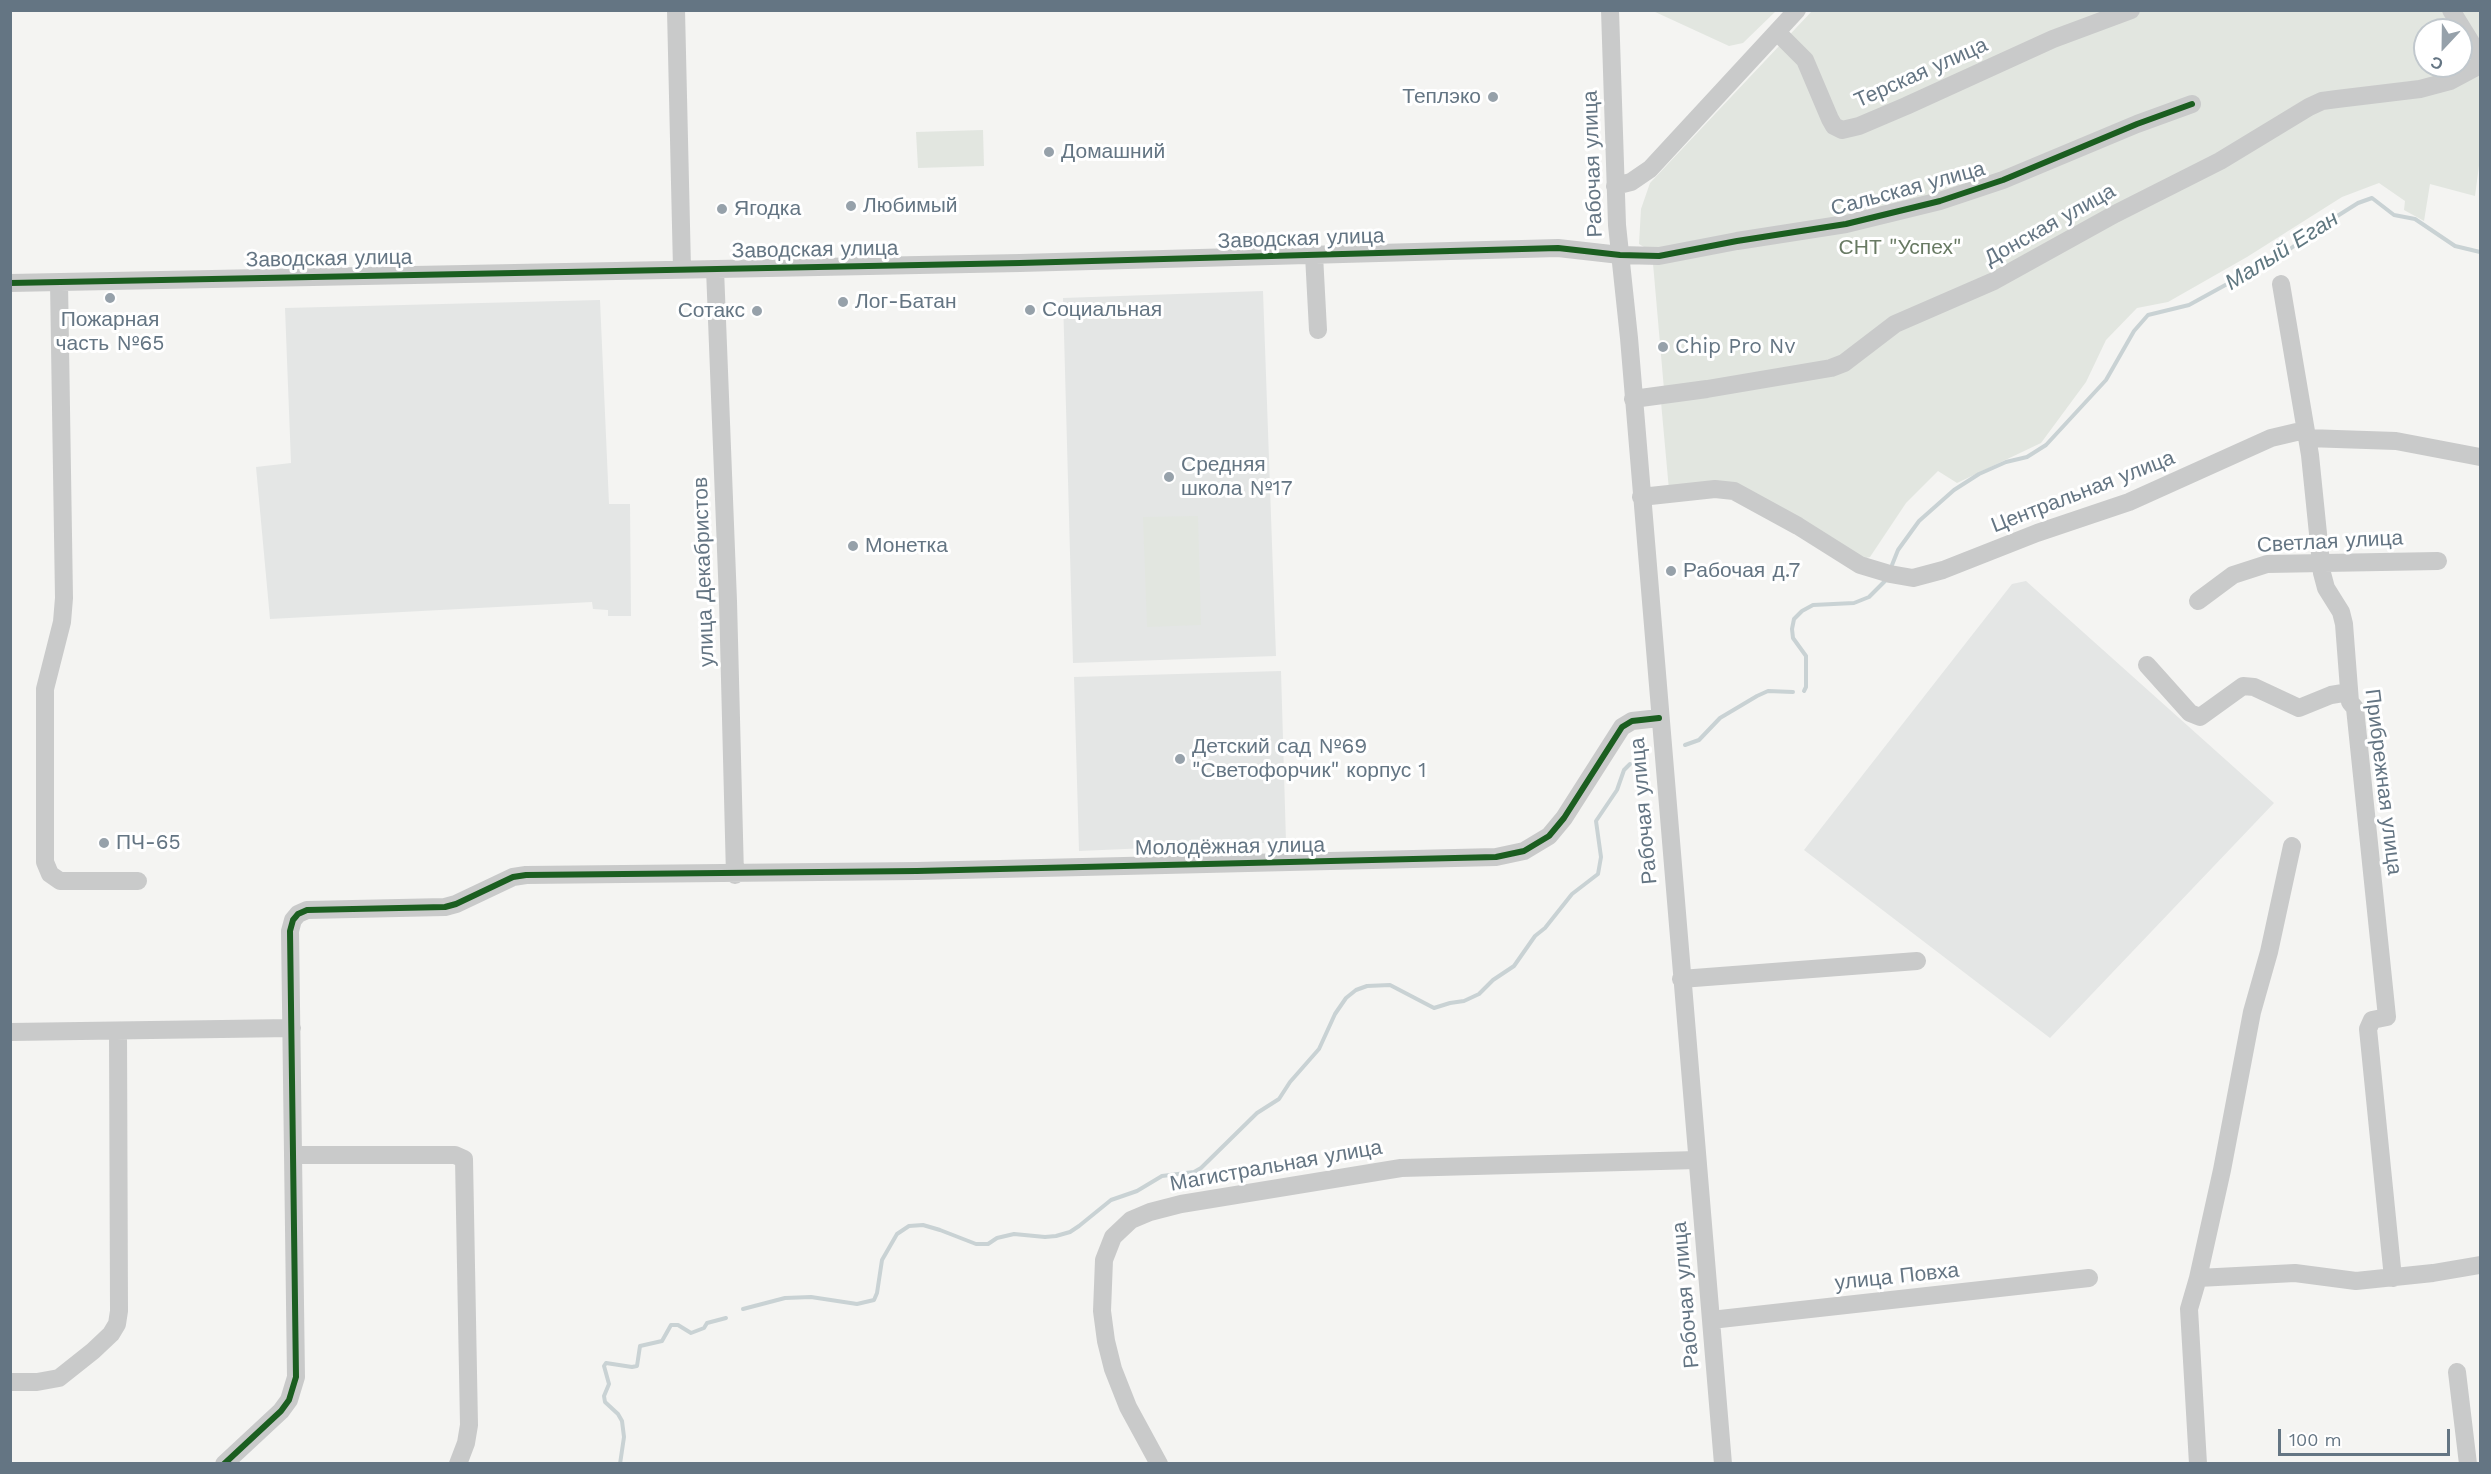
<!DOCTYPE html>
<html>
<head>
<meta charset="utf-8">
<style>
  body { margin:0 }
  #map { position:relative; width:2491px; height:1474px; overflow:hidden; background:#f4f4f2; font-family:"Work Sans",sans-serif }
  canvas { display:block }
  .frame { position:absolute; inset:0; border:12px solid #647583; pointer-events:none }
  .north { position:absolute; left:2413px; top:18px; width:60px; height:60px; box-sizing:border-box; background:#fff; border:2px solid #c1c8cd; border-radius:50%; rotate:202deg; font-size:16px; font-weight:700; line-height:24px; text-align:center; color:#647583 }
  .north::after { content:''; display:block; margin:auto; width:21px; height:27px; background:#96a1aa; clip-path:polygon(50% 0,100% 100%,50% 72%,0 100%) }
  .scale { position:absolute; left:2278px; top:1429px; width:172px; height:27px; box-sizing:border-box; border:3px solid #647583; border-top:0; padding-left:8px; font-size:18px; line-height:21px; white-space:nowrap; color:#647583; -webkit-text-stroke:4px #fff; paint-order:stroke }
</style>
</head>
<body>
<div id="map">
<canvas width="2491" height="1474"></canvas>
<div class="frame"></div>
<div class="north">С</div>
<div class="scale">100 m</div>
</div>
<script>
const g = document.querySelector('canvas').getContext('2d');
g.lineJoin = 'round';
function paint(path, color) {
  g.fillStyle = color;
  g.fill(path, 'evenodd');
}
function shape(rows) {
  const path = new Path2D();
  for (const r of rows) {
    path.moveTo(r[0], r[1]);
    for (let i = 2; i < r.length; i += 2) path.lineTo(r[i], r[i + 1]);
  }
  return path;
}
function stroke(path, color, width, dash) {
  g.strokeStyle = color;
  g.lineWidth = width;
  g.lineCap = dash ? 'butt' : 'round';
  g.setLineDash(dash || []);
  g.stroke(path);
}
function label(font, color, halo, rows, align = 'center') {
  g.font = font + ' "Work Sans",sans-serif';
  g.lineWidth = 6;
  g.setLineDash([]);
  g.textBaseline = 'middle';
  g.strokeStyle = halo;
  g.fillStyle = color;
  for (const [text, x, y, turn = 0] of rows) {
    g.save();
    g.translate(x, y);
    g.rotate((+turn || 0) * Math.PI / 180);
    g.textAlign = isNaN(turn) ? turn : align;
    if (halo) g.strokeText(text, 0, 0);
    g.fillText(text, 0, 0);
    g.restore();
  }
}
paint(shape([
  [1263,291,1276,656,1073,663,1063,298],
  [600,300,609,504,630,504,631,616,608,616,608,610,593,609,592,602,270,619,256,467,291,463,285,308],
  [2026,581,2274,803,2050,1038,1804,850,2012,584],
  [1281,671,1286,842,1079,851,1074,677]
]), '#e4e6e5');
paint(shape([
  [1653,11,1776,10,1776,11,1743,43,1729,46],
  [1812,11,2480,11,2480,158,2475,196,2430,184,2424,221,2404,210,2405,201,2379,183,2342,197,2247,257,2168,302,2137,308,2106,340,2086,382,2041,443,1957,483,1938,471,1906,503,1870,557,1859,560,1733,484,1669,490,1661,402,1665,401,1652,252,1639,244,1641,209,1650,183],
  [2425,30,2461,30,2461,66,2425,66],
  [983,130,984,166,918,168,916,132],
  [1198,516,1201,625,1147,627,1143,517]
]), '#e2e6e0');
stroke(shape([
  [1892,565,1898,550,1919,521,1954,490,1979,474,2006,462,2027,457,2046,445,2106,380,2134,331,2148,315,2189,305,2249,272,2265,267,2323,225,2358,203,2372,198,2394,215,2415,219,2455,246,2480,252],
  [1804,691,1806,687,1806,656,1793,638,1792,629,1794,619,1802,611,1813,605,1854,603,1869,597,1885,581],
  [1685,745,1699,740,1720,718,1757,696,1768,691,1793,692],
  [743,1309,785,1298,811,1297,857,1304,874,1300,877,1293,882,1260,897,1234,909,1226,923,1225,940,1230,976,1244,988,1244,997,1238,1014,1234,1045,1237,1056,1236,1070,1232,1079,1226,1111,1200,1137,1191,1162,1176,1194,1172,1201,1168,1257,1113,1279,1099,1290,1082,1319,1049,1335,1014,1346,998,1356,990,1367,986,1390,985,1434,1008,1450,1003,1464,1001,1479,994,1493,980,1514,966,1535,936,1545,928,1572,894,1598,874,1601,857,1596,821,1617,790,1624,770,1630,764],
  [620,1464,624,1437,622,1421,618,1414,605,1402,604,1396,609,1384,604,1366,606,1363,632,1367,637,1366,640,1346,662,1341,671,1325,678,1325,691,1333,704,1328,707,1323,726,1318]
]), '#c9d2d4', 4);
stroke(shape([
  [676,10,682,269],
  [1610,10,1617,225,1629,338,1723,1464],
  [2451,10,2480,57],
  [1777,32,1805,60,1830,119,1834,126,1842,130,1859,126,1906,106,2053,39,2131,10],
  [1615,186,1631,182,1650,169,1797,10],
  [1314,255,1318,330],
  [715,269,728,601,735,875],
  [59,282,64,598,62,622,45,689,45,862,50,874,60,881,138,881],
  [10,283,1020,263,1558,248,1620,255,1659,256,1737,241,1846,224,1940,201,2003,180,2137,124,2192,104],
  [2281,284,2310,455,2322,573,2326,588,2341,612,2344,624,2350,702,2355,708,2387,1017,2372,1020,2368,1029,2393,1278],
  [1633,399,1707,389,1831,368,1844,363,1895,324,1994,281,2115,214,2220,161,2309,107,2322,101,2337,99,2420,89,2450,81,2480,65],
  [2307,438,2396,441,2480,457],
  [1641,497,1715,489,1734,491,1798,526,1860,565,1890,574,1913,578,1943,570,2037,533,2129,502,2271,438,2305,430],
  [2198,601,2233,575,2267,564,2438,561],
  [2147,665,2190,713,2200,717,2243,686,2254,687,2299,708,2331,695,2349,692],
  [1681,979,1917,961],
  [10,1032,292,1028],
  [293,1155,455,1155,464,1159,469,1425,466,1443,458,1464],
  [2198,1278,2295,1273,2356,1281,2433,1273,2480,1265],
  [1711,1320,2089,1278],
  [2457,1372,2468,1464],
  [10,1382,37,1382,59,1378,93,1351,111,1334,117,1324,119,1311,118,1031],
  [224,1464,281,1411,289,1400,296,1377,290,931,293,920,298,914,307,910,445,907,456,904,513,877,526,875,917,871,1496,857,1524,851,1549,836,1564,818,1622,727,1632,721,1659,718],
  [1159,1464,1128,1407,1113,1369,1106,1341,1102,1311,1104,1260,1113,1237,1131,1220,1150,1212,1181,1204,1401,1168,1697,1160],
  [2198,1464,2189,1309,2198,1278,2222,1170,2252,1012,2269,952,2292,846]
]), '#c9caca', 18);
stroke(shape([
  [10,283,1020,263,1558,248,1620,255,1659,256,1737,241,1846,224,1940,201,2003,180,2137,124,2192,104],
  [224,1464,281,1411,289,1400,296,1377,290,931,293,920,298,914,307,910,445,907,456,904,513,877,526,875,917,871,1496,857,1524,851,1549,836,1564,818,1622,727,1632,721,1659,718]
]), '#1b5e20', 6);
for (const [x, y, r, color] of [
  [1493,97,6,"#96a1aa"],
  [1049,152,6,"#96a1aa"],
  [851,206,6,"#96a1aa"],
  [722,209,6,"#96a1aa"],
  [110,298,6,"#96a1aa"],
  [843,302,6,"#96a1aa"],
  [1030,310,6,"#96a1aa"],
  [757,311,6,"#96a1aa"],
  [1663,347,6,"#96a1aa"],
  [1169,477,6,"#96a1aa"],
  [853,546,6,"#96a1aa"],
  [1671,571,6,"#96a1aa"],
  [1180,759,6,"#96a1aa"],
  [104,843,6,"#96a1aa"]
]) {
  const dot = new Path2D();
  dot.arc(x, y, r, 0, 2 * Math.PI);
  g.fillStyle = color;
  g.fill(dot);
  stroke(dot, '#fff', 2);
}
label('21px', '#647583', '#fff', [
  ["Терская улица",1921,73,-24],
  ["Рабочая улица",1593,164,-92],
  ["Сальская улица",1908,189,-15],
  ["Донская улица",2050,225,-29],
  ["Заводская улица",1301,239,-2],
  ["Заводская улица",815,250,-1],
  ["Заводская улица",329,259,-1],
  ["Центральная улица",2083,492,-21],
  ["Светлая улица",2330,542,-3],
  ["улица Декабристов",704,572,-92],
  ["Прибрежная улица",2383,782,83],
  ["Рабочая улица",1644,811,-95],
  ["Молодёжная улица",1230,847,-1],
  ["Магистральная улица",1276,1166,-10],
  ["улица Повха",1897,1277,-6],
  ["Рабочая улица",1686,1295,-95]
]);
label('21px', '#647583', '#fff', [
  ["Теплэко",1481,97,"right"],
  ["Домашний",1061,152],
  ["Любимый",863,206],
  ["Ягодка",734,209],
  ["Лог-Батан",855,302],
  ["Социальная",1042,310],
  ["Сотакс",745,311,"right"],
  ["Пожарная",110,320,"center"],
  ["часть №65",110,344,"center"],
  ["Chip Pro Nv",1675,347],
  ["Средняя",1181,465],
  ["школа №17",1181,489],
  ["Монетка",865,546],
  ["Рабочая д.7",1683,571],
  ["Детский сад №69",1192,747],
  ["\"Светофорчик\" корпус 1",1192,771],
  ["ПЧ-65",116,843]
], 'left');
label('21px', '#687a63', '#fff', [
  ["СНТ \"Успех\"",1900,248]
]);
label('italic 22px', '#5f7780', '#fff', [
  ["Малый Еган",2282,251,-32]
]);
</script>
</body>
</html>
